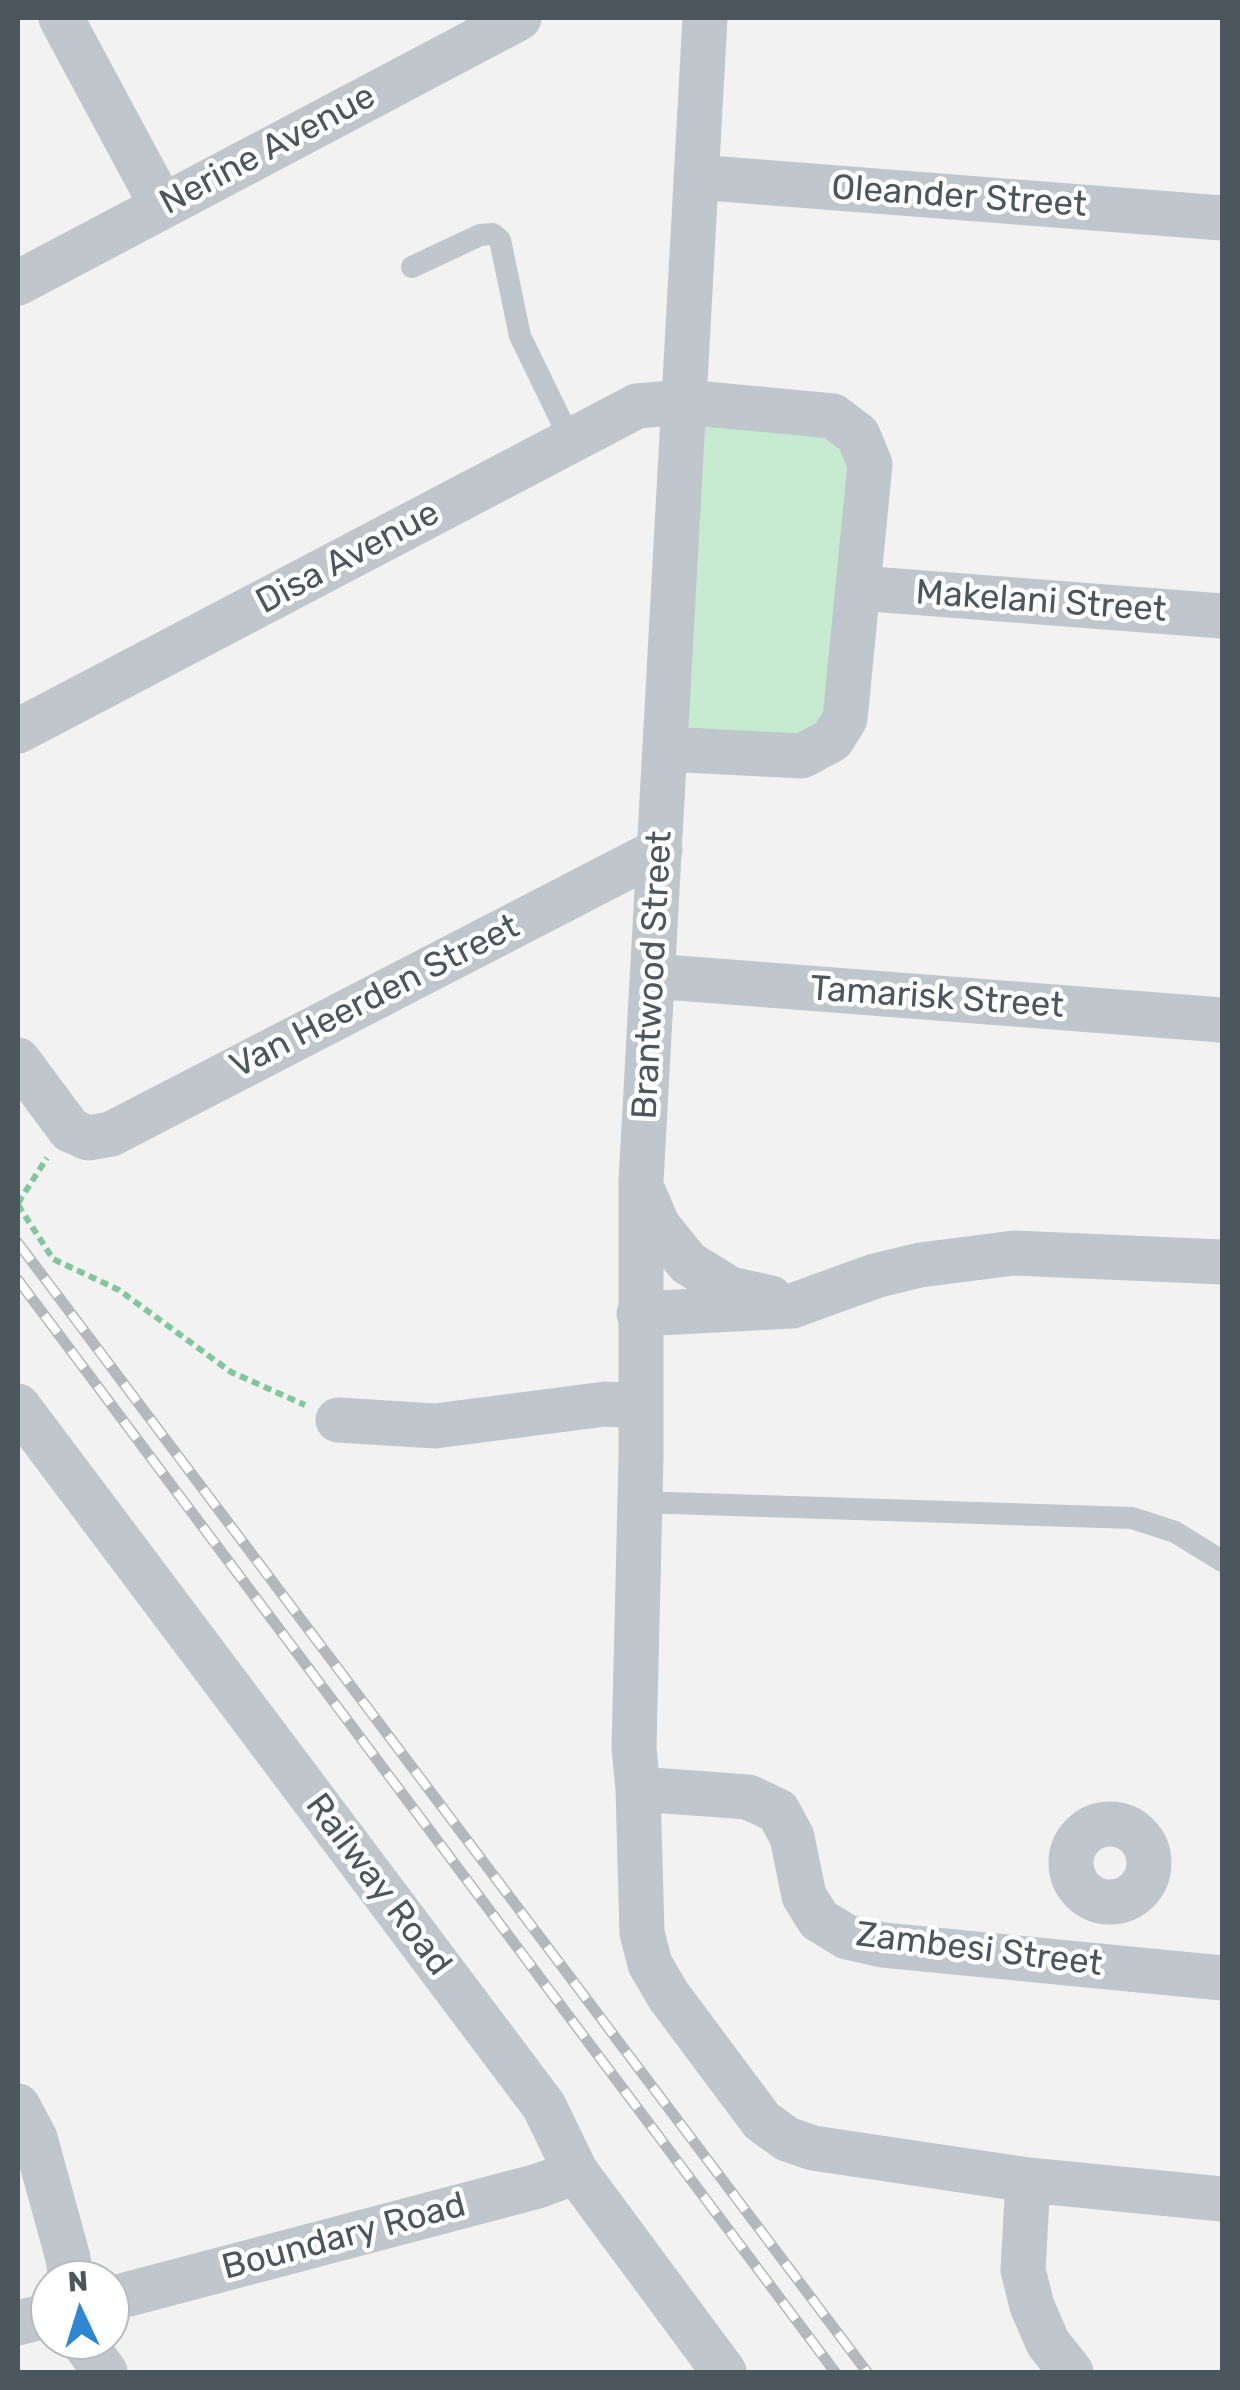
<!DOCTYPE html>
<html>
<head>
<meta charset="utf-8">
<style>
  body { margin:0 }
  #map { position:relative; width:1240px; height:2390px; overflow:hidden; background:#f3f2f2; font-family:Rubik,sans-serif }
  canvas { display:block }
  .frame { position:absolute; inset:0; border:20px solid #4b565d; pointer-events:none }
  .north { position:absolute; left:30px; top:2260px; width:100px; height:100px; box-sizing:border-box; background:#fff; border:2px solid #b7bbbe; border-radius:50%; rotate:356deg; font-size:28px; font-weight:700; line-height:40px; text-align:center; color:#4b565d }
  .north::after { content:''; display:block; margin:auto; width:35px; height:45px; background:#2e87d1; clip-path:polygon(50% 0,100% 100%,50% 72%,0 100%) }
</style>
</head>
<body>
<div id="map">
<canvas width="1240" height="2390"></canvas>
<div class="frame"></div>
<div class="north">N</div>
</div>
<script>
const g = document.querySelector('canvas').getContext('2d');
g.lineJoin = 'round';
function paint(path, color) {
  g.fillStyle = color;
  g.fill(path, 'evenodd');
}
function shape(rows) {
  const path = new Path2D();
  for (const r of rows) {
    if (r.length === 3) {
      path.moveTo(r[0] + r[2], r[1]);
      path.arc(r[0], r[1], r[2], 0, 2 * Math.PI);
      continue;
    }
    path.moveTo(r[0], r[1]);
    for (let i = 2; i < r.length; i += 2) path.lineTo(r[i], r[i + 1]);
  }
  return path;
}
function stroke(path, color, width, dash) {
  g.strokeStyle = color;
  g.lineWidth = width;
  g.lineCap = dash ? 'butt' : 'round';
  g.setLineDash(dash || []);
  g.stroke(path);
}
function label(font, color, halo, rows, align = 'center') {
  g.font = font + ' Rubik,sans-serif';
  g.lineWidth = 9;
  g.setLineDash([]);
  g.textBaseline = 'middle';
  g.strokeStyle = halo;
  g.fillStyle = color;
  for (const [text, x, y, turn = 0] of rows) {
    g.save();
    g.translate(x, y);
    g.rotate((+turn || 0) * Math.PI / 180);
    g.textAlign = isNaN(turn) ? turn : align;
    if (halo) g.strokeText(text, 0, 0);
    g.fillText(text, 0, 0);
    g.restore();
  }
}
paint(shape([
  [704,426,828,434,852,466,833,699,809,735,694,732,688,726]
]), '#c6ebd0');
stroke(shape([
  [18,1203,47,1158],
  [18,1205,53,1259,119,1290,231,1372,305,1405]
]), '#81c69d', 6, [8, 5]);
stroke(shape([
  [412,267,480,235,493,234,500,240,520,336,571,441],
  [639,1502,1132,1518,1175,1532,1222,1561]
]), '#bfc7cc', 22);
stroke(shape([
  [61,18,162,206],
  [705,18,641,1181,641,1457,634,1748,638,1789,642,1933,650,1964,668,1995,762,2121,787,2139,813,2148,1028,2180,1222,2199],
  [696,177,1222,218],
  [18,283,519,18],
  [859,588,1222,616],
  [18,731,637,406,684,402,833,416,858,435,870,464,845,719,832,740,802,756,665,749],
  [652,976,1222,1020],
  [18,1060,70,1130,88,1138,111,1134,660,850],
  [644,1193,658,1226,688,1263,730,1289,771,1298],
  [639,1314,792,1306,875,1276,920,1265,1014,1253,1222,1262],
  [18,1406,544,2106,576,2172,724,2372],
  [338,1420,435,1426,605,1404,641,1406],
  [638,1789,748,1797,778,1811,792,1837,804,1896,819,1920,847,1937,883,1945,1222,1978],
  [1110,1863,39],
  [18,2106,35,2138,68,2258,71,2280],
  [1028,2180,1023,2270,1032,2306,1048,2343,1071,2372],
  [110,2299,538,2186,576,2172],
  [18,2323,50,2315],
  [82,2340,105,2372]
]), '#bfc7cc', 45);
const rail = shape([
  [18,1243,867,2372],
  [18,1280,835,2372]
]);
stroke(rail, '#b4b7bb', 11);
stroke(rail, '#fff', 8, [22]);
label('35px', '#4b565d', '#fff', [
  ["Nerine Avenue",268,150,-28],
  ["Oleander Street",959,197,4],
  ["Disa Avenue",348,558,-28],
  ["Makelani Street",1041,602,4],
  ["Brantwood Street",653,975,-87],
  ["Van Heerden Street",375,997,-27],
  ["Tamarisk Street",937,998,4],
  ["Railway Road",378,1885,53],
  ["Zambesi Street",979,1950,7],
  ["Boundary Road",344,2237,-15]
]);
</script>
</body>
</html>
